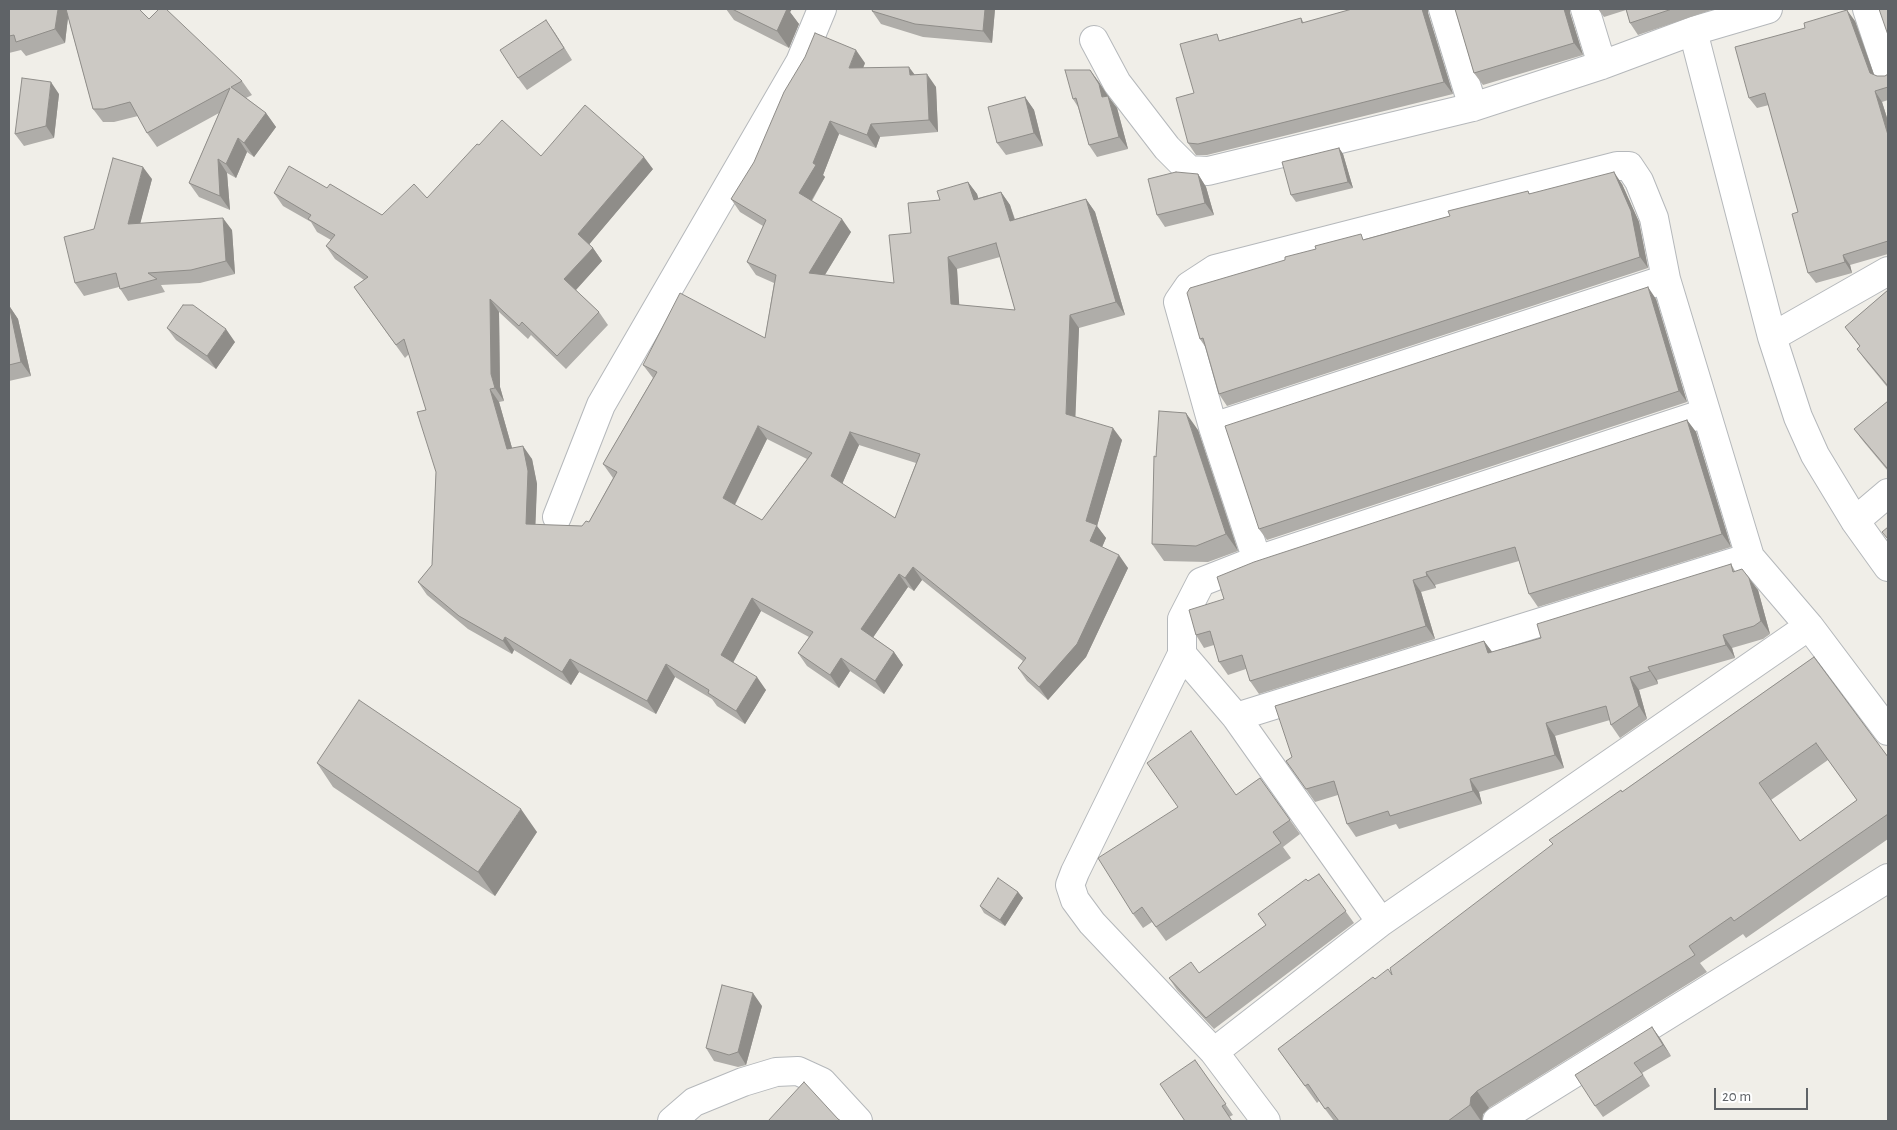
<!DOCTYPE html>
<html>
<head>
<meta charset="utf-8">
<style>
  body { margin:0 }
  #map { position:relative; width:1897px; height:1130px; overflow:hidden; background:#f0eee8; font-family:"Alegreya Sans",sans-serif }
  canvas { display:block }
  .frame { position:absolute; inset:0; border:10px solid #5f6367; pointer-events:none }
  .scale { position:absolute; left:1714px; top:1088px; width:94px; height:22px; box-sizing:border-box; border:2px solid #5f6367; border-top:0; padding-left:6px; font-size:15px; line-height:18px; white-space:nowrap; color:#5f6367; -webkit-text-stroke:4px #fff; paint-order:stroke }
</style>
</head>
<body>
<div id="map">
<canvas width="1897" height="1130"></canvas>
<div class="frame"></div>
<div class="scale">20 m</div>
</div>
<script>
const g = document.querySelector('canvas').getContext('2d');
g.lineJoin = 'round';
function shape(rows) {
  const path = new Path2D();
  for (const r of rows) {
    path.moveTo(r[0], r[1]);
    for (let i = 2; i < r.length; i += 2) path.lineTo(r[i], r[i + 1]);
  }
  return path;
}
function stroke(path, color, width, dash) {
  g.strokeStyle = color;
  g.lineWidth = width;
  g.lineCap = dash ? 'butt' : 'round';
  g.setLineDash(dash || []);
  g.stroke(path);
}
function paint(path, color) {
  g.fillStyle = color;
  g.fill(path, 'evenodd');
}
const minor = shape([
  [1443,9,1473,107],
  [1585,9,1602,65,1693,31,1768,9],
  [1867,9,1888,72],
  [1693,31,1772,337,1888,271],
  [1094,40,1117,83,1167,148,1189,170,1208,171,1473,107,1602,65],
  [1772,337,1798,417,1815,455,1855,521,1888,567],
  [1213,427,1666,279],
  [557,517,601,405,800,62,822,9],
  [1855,521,1888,493],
  [1257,560,1213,427,1178,302,1189,286,1215,269,1617,166,1629,166,1639,181,1654,218,1666,279,1750,557,1809,626,1888,731],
  [1182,654,1075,872,1070,885,1075,900,1092,923,1214,1052],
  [1236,717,1750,557],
  [1381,922,1236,717,1182,654,1182,619,1201,582,1257,560,1705,413],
  [672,1121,694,1102,743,1082,776,1072,798,1071,822,1082,858,1121],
  [1266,1121,1214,1052,1381,922,1809,626],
  [1497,1121,1888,878]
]);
stroke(minor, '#b5b8bb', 30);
stroke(minor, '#fff', 28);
paint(shape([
  [9,9,149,19,242,81,252,95,246,98,266,113,276,127,254,157,247,152,236,178,227,173,230,210,199,197,189,183,219,113,157,147,147,133,138,116,114,122,103,122,93,109,68,17,65,43,26,56,21,50,9,53],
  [726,9,792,9,790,12,799,24,789,48,734,20],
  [873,9,995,9,992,43,923,37,881,24,872,11],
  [1352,9,1428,9,1428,13,1453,94,1207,155,1196,155,1188,143,1194,93,1221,40,1301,18,1304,23],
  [1455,9,1570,9,1570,13,1583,55,1483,85,1474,73],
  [1598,9,1714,9,1638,35,1630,23,1626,10,1604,17],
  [546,20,572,60,527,90,518,78],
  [1855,21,1874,75,1877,76,1885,76,1888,74,1888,100,1882,102,1888,121,1888,254,1850,265,1852,273,1816,283,1808,273,1798,212,1769,105,1757,108,1749,98],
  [865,63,863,68,915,75,936,87,938,132,880,137,876,148,839,134,823,175,825,177,812,201,851,232,825,275,894,283,911,233,940,200,968,182,977,194,978,198,1001,192,1010,205,1015,219,1086,199,1095,212,1125,315,1079,328,1075,417,1122,440,1097,526,1106,538,1102,547,1128,568,1086,657,1048,700,1027,681,1018,668,1023,661,922,580,914,591,908,587,873,637,894,652,903,665,884,694,850,671,839,688,807,666,798,653,809,637,761,611,733,663,766,690,745,724,717,706,712,699,675,677,656,714,579,672,571,685,514,650,512,654,468,629,427,595,418,582,432,565,436,472,426,410,409,354,405,358,354,287,364,280,335,259,326,246,331,240,317,232,311,222,283,206,274,193,327,188,382,215,427,198,479,145,541,156,653,169,589,244,593,248,602,261,576,290,599,312,608,325,566,369,531,335,528,339,499,312,500,387,504,401,499,402,512,448,532,459,537,484,535,525,582,526,589,522,613,478,603,464,653,378,643,365,765,338,774,283,756,275,747,262,763,226,740,212,731,199],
  [1000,257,1015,310,959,305,957,269],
  [767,439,807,459,762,520,735,505],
  [859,445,916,463,895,518,842,484],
  [1090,70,1107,96,1117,108,1128,149,1097,157,1089,145,1078,107,1073,99],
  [59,94,54,138,24,146,15,134],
  [1025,97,1034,110,1043,146,1006,155,997,143],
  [1339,148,1343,154,1353,188,1296,202,1291,195],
  [1198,174,1206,187,1214,215,1165,227,1157,215],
  [152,179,140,223,232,230,235,274,200,283,161,285,165,292,128,301,119,287,84,296,75,283,94,229],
  [1622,184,1639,222,1648,268,1227,406,1219,394,1206,348,1200,339,1365,239,1450,216,1528,191,1530,194],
  [1888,290,1888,388,1866,361,1857,349,1860,347,1845,327],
  [1656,299,1687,402,1267,540,1259,529],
  [9,301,10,307,18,319,31,376,9,381],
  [167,328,235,342,216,369,176,340],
  [1888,401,1888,471,1863,441,1854,429],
  [1687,420,1696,432,1731,547,1538,607,1529,594,1519,561,1435,585,1436,588,1421,592,1435,639,1259,694,1250,681,1246,669,1228,675,1219,662,1214,645,1204,648,1196,635,1224,599],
  [1198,430,1238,551,1208,562,1164,561,1152,544,1156,457],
  [1731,564,1735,571,1758,590,1770,634,1763,639,1732,648,1735,658,1657,680,1658,684,1639,690,1647,719,1620,738,1611,725,1610,720,1555,736,1564,768,1479,792,1482,804,1399,829,1396,824,1356,837,1347,824,1338,795,1315,802,1286,761,1484,641,1492,652,1541,638],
  [1814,657,1888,757,1888,839,1746,938,1743,934,1700,963,1707,972,1489,1108,1483,1114,1482,1121,1334,1121,1319,1101,1317,1103,1278,1049,1375,979,1392,975,1622,792],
  [1828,760,1857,800,1800,841,1771,800],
  [317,763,537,832,495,896,333,787],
  [1260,778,1300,834,1283,847,1291,858,1166,941,1152,922,1143,928,1133,914,1236,795],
  [1319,874,1354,923,1214,1029,1177,990,1169,978,1199,973,1266,925,1308,881],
  [1018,892,1023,898,1005,926,984,913,980,906],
  [762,1006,746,1065,738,1067,714,1061,706,1048],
  [1652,1027,1671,1056,1642,1073,1650,1086,1603,1117,1595,1106],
  [1195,1060,1233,1115,1229,1117,1185,1121]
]), '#afada9');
paint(shape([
  [58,9,69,9,65,43,55,29],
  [780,9,792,9,790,12,799,24,789,48,777,31],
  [985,9,995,9,992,43,983,31],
  [1422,9,1428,9,1428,13,1453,94,1444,82],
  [1564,9,1570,9,1570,13,1583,55,1574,43],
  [1847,10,1855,21,1877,83,1870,73],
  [546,20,555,33,572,60,564,48],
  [856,50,865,63,858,81,849,68],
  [909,67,918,79,910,75],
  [1090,70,1099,82,1108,96,1102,97],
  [927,74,936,87,938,132,929,120],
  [51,82,59,94,54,138,46,126],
  [1875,91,1882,102,1888,121,1888,135],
  [1108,96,1117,108,1128,149,1119,137],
  [1025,97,1034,110,1043,146,1034,133],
  [266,113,276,127,254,157,244,143],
  [830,121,839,134,823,175,825,177,808,206,799,193,813,163],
  [871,124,880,137,876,148,867,135],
  [238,138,247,152,236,178,226,164],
  [1339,148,1343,154,1353,188,1348,182],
  [644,157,653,169,587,247,578,234],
  [218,159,227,173,230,210,220,196],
  [143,167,152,179,137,236,128,224],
  [1614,172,1622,184,1639,222,1648,268,1640,257],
  [1198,174,1206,187,1214,215,1205,203],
  [968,182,977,194,983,213,974,200],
  [1001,192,1010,205,1019,234,1010,221],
  [1086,199,1095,212,1125,315,1116,302],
  [223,218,232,230,235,274,226,261],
  [842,219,851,232,818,286,809,273],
  [593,248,602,261,574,292,564,279],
  [1843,255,1850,265,1852,273,1845,262],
  [948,257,957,269,960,317,951,304],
  [1648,287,1656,299,1687,402,1679,391],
  [490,299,499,312,500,387,504,401,495,388,491,374],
  [9,301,10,307,18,319,31,376,21,362,9,313],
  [1070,315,1079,328,1075,427,1066,414],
  [226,329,235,342,216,369,207,356],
  [490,389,499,402,516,462,507,449],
  [1186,413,1198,430,1238,551,1226,534],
  [1687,420,1696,432,1731,547,1722,534],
  [758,426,767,439,732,510,723,498],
  [1113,428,1122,440,1097,526,1106,538,1099,554,1090,541,1086,521],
  [850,432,859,445,840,489,831,476],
  [523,446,532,459,537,484,535,537,526,524],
  [1119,555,1128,568,1086,657,1048,700,1039,687],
  [913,567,922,580,914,591,905,578],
  [1426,572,1435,585,1436,588,1427,576],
  [899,574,908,587,870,642,861,629],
  [1749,578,1758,590,1770,634,1761,621],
  [1413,580,1421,592,1435,639,1426,626],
  [752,598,761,611,730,668,721,655],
  [1723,635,1732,648,1735,658,1726,645],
  [505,637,514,650,512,654,503,641],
  [1484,641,1493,653,1488,653],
  [894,652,903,665,884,694,875,681],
  [841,658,850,671,839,688,830,675],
  [570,659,579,672,571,685,562,672],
  [666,664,675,677,656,714,647,701],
  [1648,667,1657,680,1658,684,1650,671],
  [757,677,766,690,745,724,736,711],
  [1630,677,1639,690,1647,719,1639,706],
  [1546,723,1555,736,1564,768,1555,755],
  [1470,779,1479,792,1482,804,1473,791],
  [521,809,537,832,495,896,478,872],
  [1018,892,1023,898,1005,926,1000,920],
  [753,993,762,1006,746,1065,738,1052],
  [1652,1027,1660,1038,1671,1056,1663,1045],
  [1477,1091,1489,1108,1483,1114,1482,1121,1481,1121,1470,1105,1471,1097]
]), '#8f8d89');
const building = shape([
  [9,9,58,9,55,29,16,42,14,35,9,36,9,9],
  [66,9,139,9,149,19,159,9,166,9,242,81,231,87,266,113,244,143,238,138,226,164,218,159,220,196,189,183,230,88,147,133,130,102,104,109,93,109,66,9],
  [732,9,787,9,777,31,732,9],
  [873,9,985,9,983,31,915,24,872,11,873,9],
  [1352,9,1422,9,1444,82,1198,144,1188,143,1176,98,1194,93,1180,44,1217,34,1219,41,1301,18,1302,23,1352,9],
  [1455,9,1564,9,1574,43,1474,73,1455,9],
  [1626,9,1672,9,1630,23,1626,9],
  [1879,9,1888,9,1888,35,1879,9],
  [1847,10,1870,73,1877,76,1885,76,1888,74,1888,87,1875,91,1888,135,1888,241,1843,255,1845,262,1808,273,1792,214,1798,212,1765,93,1749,98,1735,47,1805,28,1804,23,1847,10],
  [546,20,564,48,518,78,500,50,546,20],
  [815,33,856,50,849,68,909,67,910,75,927,74,929,120,871,124,867,135,830,121,813,163,816,165,799,193,842,219,809,273,894,283,889,235,911,233,908,203,940,200,937,191,968,182,974,200,1001,192,1010,221,1086,199,1116,302,1070,315,1066,414,1113,428,1086,521,1097,525,1090,541,1119,555,1077,644,1039,687,1018,668,1026,658,913,567,905,578,899,574,861,629,894,652,875,681,841,658,830,675,798,653,813,632,752,598,721,655,757,677,736,711,708,693,709,690,666,664,647,701,570,659,562,672,505,637,503,641,459,616,418,582,432,565,436,472,417,412,426,410,404,339,396,345,354,287,368,277,326,246,335,235,308,219,311,215,274,193,289,166,327,188,330,184,382,215,414,184,427,198,477,144,479,145,502,120,541,156,585,105,644,157,578,234,593,248,564,279,599,312,557,356,522,322,519,326,490,299,491,374,495,388,490,389,507,449,523,446,528,471,526,524,582,526,586,521,589,522,617,472,603,464,657,372,643,365,680,293,765,338,776,275,747,262,766,220,731,199,754,162,784,92,805,57,815,33],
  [996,243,1015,310,951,304,948,257,996,243],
  [758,426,812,453,762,520,723,498,758,426],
  [850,432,920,454,895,518,831,476,850,432],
  [1065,70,1090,70,1099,84,1102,97,1108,96,1119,137,1089,145,1076,98,1073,99,1065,70],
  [22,78,51,82,46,126,15,134,22,78],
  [1025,97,1034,133,997,143,988,107,1025,97],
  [1339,148,1348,182,1291,195,1282,162,1339,148],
  [113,158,143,167,128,224,223,218,226,261,191,270,148,273,157,279,120,289,116,273,75,283,64,237,94,229,113,158],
  [1176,172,1198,174,1205,203,1157,215,1148,179,1176,172],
  [1614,172,1631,211,1640,257,1219,394,1203,338,1200,339,1187,293,1190,288,1285,260,1285,257,1316,249,1315,246,1361,234,1363,240,1450,216,1448,211,1528,191,1529,194,1614,172],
  [1648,287,1679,391,1259,529,1225,426,1648,287],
  [1888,290,1888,386,1857,349,1860,346,1845,327,1888,290],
  [9,305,21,362,9,365,9,305],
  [183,305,193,305,226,329,207,356,167,328,183,305],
  [1888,401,1888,467,1887,468,1854,429,1888,401],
  [1159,411,1186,413,1226,534,1196,546,1152,544,1154,456,1156,457,1159,411],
  [1687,420,1722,534,1529,594,1515,547,1426,572,1427,576,1413,580,1426,626,1250,681,1242,655,1219,662,1210,631,1196,635,1189,610,1224,599,1217,577,1254,562,1687,420],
  [1888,527,1888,539,1882,532,1888,527],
  [1731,564,1733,572,1742,569,1749,578,1761,621,1754,626,1723,635,1726,645,1648,667,1650,671,1630,677,1639,706,1611,725,1606,706,1546,723,1555,755,1470,779,1473,791,1390,816,1388,811,1347,824,1334,781,1306,789,1286,761,1292,757,1275,706,1484,641,1488,653,1541,638,1537,624,1731,564],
  [1814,657,1888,757,1888,814,1734,921,1731,917,1689,946,1695,955,1477,1091,1471,1097,1470,1105,1448,1121,1339,1121,1328,1107,1325,1109,1308,1084,1305,1086,1278,1049,1373,977,1375,979,1388,969,1392,975,1390,968,1553,844,1549,840,1621,790,1622,792,1814,657],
  [1816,743,1857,800,1800,841,1759,783,1816,743],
  [359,700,521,809,478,872,317,763,359,700],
  [1191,731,1236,795,1260,778,1290,820,1273,832,1281,843,1156,927,1142,907,1133,914,1098,858,1178,807,1147,763,1191,731],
  [1319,874,1346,911,1206,1018,1169,978,1191,962,1199,973,1266,925,1258,914,1306,879,1308,881,1319,874],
  [998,878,1018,892,1000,920,980,906,998,878],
  [722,985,753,993,738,1052,729,1055,706,1048,722,985],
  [1652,1027,1663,1045,1634,1063,1643,1075,1595,1106,1575,1075,1652,1027],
  [1195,1060,1226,1104,1222,1106,1232,1121,1185,1121,1160,1084,1195,1060],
  [804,1082,838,1119,841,1121,768,1121,804,1082]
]);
paint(building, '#ccc9c4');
stroke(building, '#8f8d89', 1);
</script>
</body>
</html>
